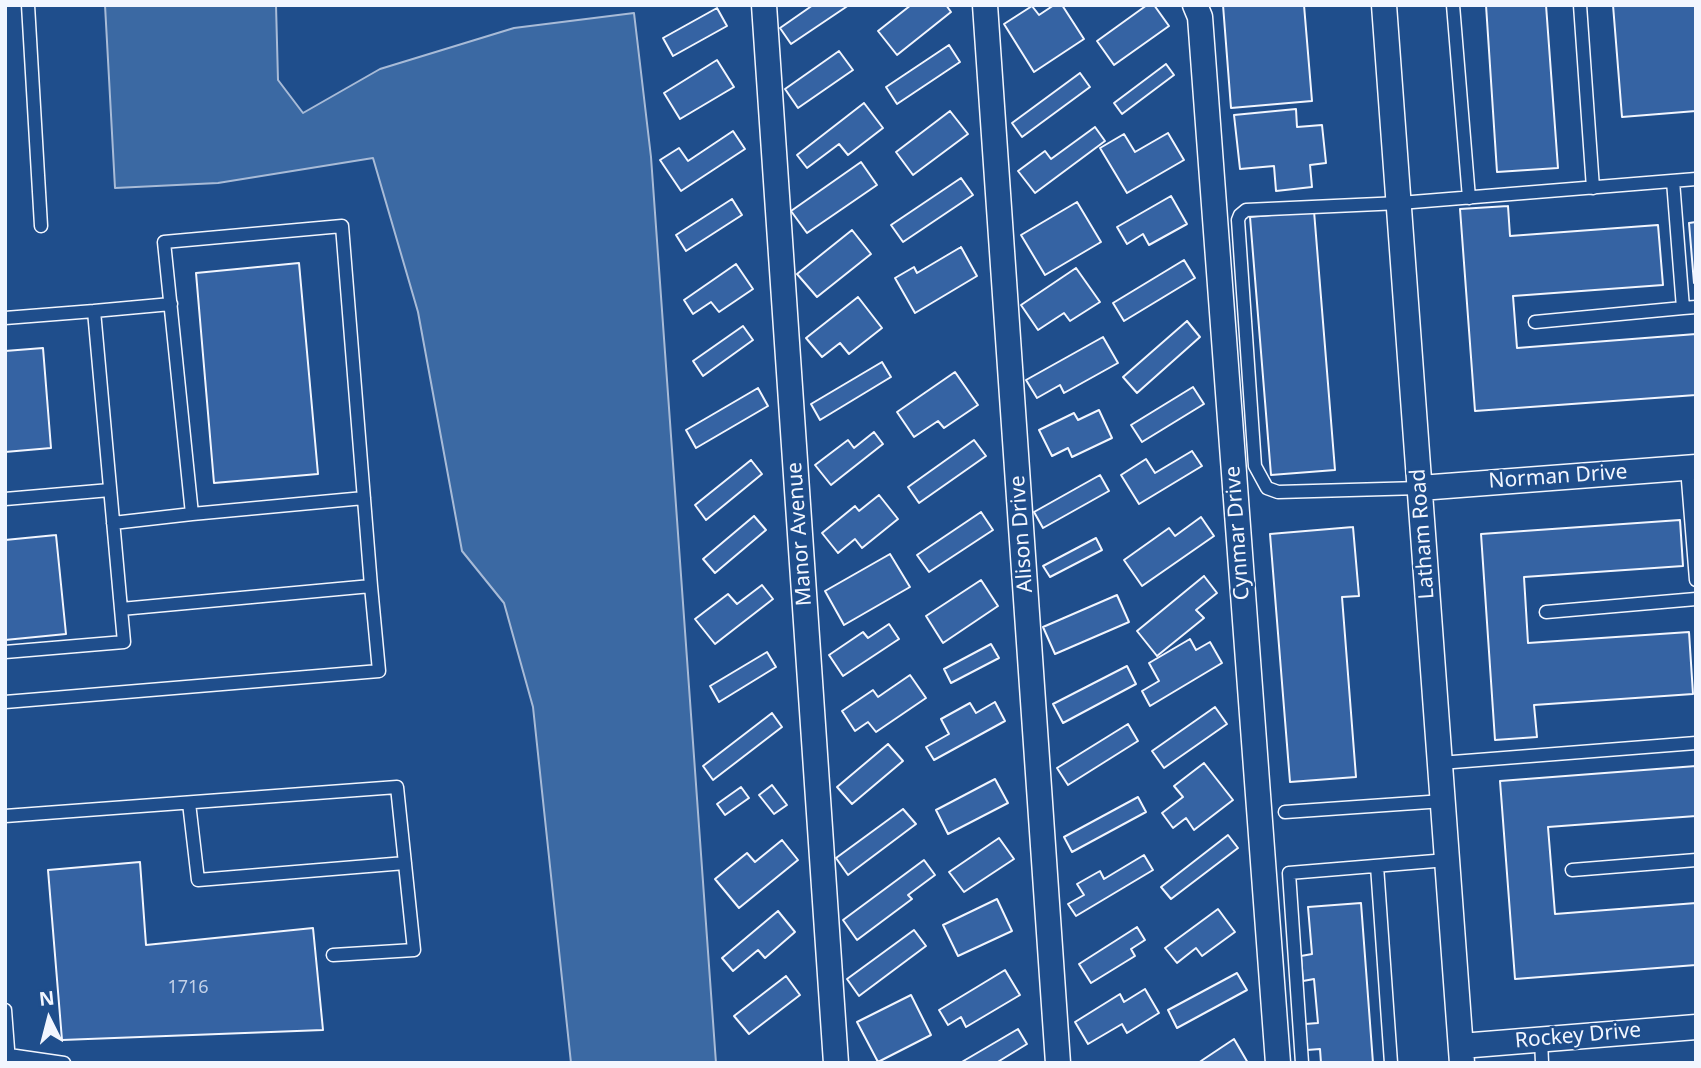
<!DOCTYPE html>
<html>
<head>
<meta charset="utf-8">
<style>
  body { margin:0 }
  #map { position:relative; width:1701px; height:1068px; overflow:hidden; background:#1f4e8c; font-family:"Noto Sans",sans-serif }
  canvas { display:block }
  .frame { position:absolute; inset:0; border:7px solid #f2f6ff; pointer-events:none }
  .north { position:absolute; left:14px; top:984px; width:70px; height:70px; -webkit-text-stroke:5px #1f4e8c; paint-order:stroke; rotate:354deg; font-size:19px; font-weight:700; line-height:28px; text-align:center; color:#f2f6ff }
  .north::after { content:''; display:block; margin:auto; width:24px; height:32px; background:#f2f6ff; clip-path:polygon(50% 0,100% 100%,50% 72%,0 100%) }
</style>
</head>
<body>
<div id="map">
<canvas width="1701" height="1068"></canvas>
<div class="frame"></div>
<div class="north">N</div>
</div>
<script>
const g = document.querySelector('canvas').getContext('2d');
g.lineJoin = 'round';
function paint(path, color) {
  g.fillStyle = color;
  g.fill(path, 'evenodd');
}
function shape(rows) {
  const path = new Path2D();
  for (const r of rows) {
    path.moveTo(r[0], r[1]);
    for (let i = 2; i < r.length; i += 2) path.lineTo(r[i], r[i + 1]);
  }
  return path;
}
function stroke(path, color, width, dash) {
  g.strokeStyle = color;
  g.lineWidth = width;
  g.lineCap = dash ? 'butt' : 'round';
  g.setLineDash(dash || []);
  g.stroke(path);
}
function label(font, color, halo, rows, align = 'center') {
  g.font = font + ' "Noto Sans",sans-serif';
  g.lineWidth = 5;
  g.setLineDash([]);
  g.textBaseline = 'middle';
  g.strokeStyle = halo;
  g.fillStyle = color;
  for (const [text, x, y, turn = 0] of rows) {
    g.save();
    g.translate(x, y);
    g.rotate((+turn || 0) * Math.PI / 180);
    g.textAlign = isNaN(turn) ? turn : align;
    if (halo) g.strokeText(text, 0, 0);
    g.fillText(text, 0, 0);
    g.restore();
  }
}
const water = shape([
  [105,5,276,5,278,80,303,113,380,69,514,28,634,13,651,157,716,1063,571,1063,533,707,504,603,462,551,418,312,373,158,218,183,115,188,105,5]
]);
paint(water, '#3b69a3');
stroke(water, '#a8bbd7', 2);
const building = shape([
  [813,5,849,5,791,44,780,28,813,5],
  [911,5,946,5,951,12,897,55,878,31,911,5],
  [1054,5,1062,5,1084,39,1034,72,1004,24,1032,6,1039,15,1054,5],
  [1147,5,1154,5,1169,26,1114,65,1097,41,1147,5],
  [1223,5,1304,5,1312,101,1231,108,1223,5],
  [1486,5,1546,5,1558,168,1497,172,1486,5],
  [1613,5,1696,5,1696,111,1622,117,1613,5],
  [717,8,727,26,673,56,663,38,717,8],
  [949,45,960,62,897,104,886,87,949,45],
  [839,51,853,70,798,108,785,89,839,51],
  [717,60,734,87,680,119,664,93,717,60],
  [1166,64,1174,75,1122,114,1114,103,1166,64],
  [1080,73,1090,87,1022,137,1012,123,1080,73],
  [864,103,883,128,848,155,839,144,807,168,797,155,864,103],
  [1296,109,1297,127,1322,125,1326,163,1310,165,1312,187,1276,191,1274,166,1240,169,1234,115,1296,109],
  [950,111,968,134,913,175,896,152,950,111],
  [1095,127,1105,141,1035,193,1018,171,1045,151,1051,159,1095,127],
  [733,131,745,149,681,191,660,160,679,148,688,161,733,131],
  [1168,133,1184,160,1127,193,1100,148,1124,134,1135,152,1168,133],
  [861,162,877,185,807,233,791,211,861,162],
  [961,178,973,195,903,242,891,225,961,178],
  [1171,196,1187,224,1149,245,1143,234,1127,244,1117,227,1171,196],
  [732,199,742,215,686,251,676,235,732,199],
  [1077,202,1101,242,1045,275,1021,235,1077,202],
  [1508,206,1510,236,1658,225,1663,285,1513,296,1517,348,1696,334,1696,395,1475,411,1460,209,1508,206],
  [1314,211,1335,470,1271,475,1250,217,1314,211],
  [1696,222,1696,283,1694,283,1689,223,1696,222],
  [852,230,871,254,817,297,797,274,852,230],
  [961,247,977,276,915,313,895,278,914,267,917,273,961,247],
  [1184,260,1195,278,1124,321,1113,303,1184,260],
  [299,263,318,474,214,483,196,273,299,263],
  [736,264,753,289,719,312,711,302,693,314,684,300,736,264],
  [1076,268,1100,302,1070,321,1064,313,1038,330,1021,305,1076,268],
  [858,297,882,328,849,354,840,343,822,357,806,338,858,297],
  [1187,321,1200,337,1137,393,1123,377,1187,321],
  [743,326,753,340,703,376,693,361,743,326],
  [1103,337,1118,363,1064,393,1060,385,1037,398,1026,380,1103,337],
  [43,348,51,448,5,452,5,351,43,348],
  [882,362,891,377,820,420,811,404,882,362],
  [955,372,978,405,944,428,938,421,914,437,897,412,955,372],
  [1193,387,1204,404,1142,442,1131,425,1193,387],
  [758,388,768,406,696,448,686,430,758,388],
  [1099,410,1112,438,1072,457,1068,448,1052,456,1039,430,1074,413,1078,420,1099,410],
  [874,432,883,444,831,485,815,465,848,440,854,448,874,432],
  [974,440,986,456,919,503,908,487,974,440],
  [1192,451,1202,466,1139,504,1121,475,1146,459,1155,473,1192,451],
  [751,460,762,474,706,520,695,505,751,460],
  [1100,475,1109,491,1043,528,1034,512,1100,475],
  [879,495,898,519,862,548,855,539,838,553,822,533,855,506,859,511,879,495],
  [981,512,993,530,929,572,917,555,981,512],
  [754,516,766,530,715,573,703,559,754,516],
  [1201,517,1214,536,1142,586,1124,560,1169,528,1175,536,1201,517],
  [1680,520,1683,566,1524,577,1528,643,1689,632,1693,694,1534,705,1537,737,1495,740,1481,534,1680,520],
  [1353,527,1359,596,1342,597,1356,777,1290,782,1270,534,1353,527],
  [56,535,66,634,5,640,5,540,56,535],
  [1096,538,1102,550,1050,577,1043,566,1096,538],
  [890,554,910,587,844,625,825,591,890,554],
  [1204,576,1217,593,1196,610,1204,618,1157,656,1137,631,1204,576],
  [981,580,998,606,943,643,926,616,981,580],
  [762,585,773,599,715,644,695,619,728,594,737,604,762,585],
  [1117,595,1129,622,1055,654,1043,627,1117,595],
  [889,624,899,639,843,676,829,655,863,632,868,638,889,624],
  [1190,639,1196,650,1210,642,1222,663,1150,706,1142,691,1159,681,1149,663,1190,639],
  [991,644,999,658,951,683,944,669,991,644],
  [767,652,776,667,719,702,710,686,767,652],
  [1127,666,1136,684,1063,723,1053,704,1127,666],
  [910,675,926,698,876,732,868,722,855,731,842,711,873,690,878,697,910,675],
  [995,702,1005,721,934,760,926,747,949,734,941,719,970,703,976,713,995,702],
  [1215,707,1227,724,1164,768,1152,751,1215,707],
  [772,713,782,727,713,780,703,766,772,713],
  [1128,724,1138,741,1068,785,1057,768,1128,724],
  [888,744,903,761,852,804,837,787,888,744],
  [1204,763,1233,800,1194,830,1186,818,1173,828,1162,813,1183,797,1174,786,1204,763],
  [1696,766,1696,816,1548,827,1555,914,1696,903,1696,965,1515,979,1500,781,1696,766],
  [995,779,1008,803,948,834,936,810,995,779],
  [772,785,787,805,774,814,759,795,772,785],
  [741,787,749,798,725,815,717,804,741,787],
  [1138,797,1146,812,1072,852,1064,837,1138,797],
  [903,809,916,824,848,875,836,858,903,809],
  [1228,835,1238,848,1171,899,1161,887,1228,835],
  [999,838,1014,859,964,892,949,872,999,838],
  [782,840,798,860,739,908,715,879,747,853,755,862,782,840],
  [1144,855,1153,870,1076,916,1068,904,1084,895,1077,884,1100,871,1104,879,1144,855],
  [924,860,935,875,908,895,912,899,857,940,843,920,924,860],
  [140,862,146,945,313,928,323,1030,62,1040,48,870,140,862],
  [997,899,1012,931,958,956,943,925,997,899],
  [1361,903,1373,1063,1321,1063,1320,1049,1307,1050,1305,1024,1318,1023,1314,979,1303,981,1301,956,1312,954,1308,907,1361,903],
  [1218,909,1235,932,1202,956,1196,948,1177,963,1165,948,1218,909],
  [778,911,795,932,765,958,758,950,733,971,722,958,778,911],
  [1137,927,1145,940,1131,949,1135,956,1091,983,1079,964,1137,927],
  [914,930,926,946,859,996,847,979,914,930],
  [1005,970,1020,995,966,1027,961,1017,948,1025,939,1010,1005,970],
  [1237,973,1247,990,1177,1028,1168,1010,1237,973],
  [786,976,800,995,749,1034,734,1016,786,976],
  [1145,989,1159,1013,1127,1033,1122,1024,1088,1044,1075,1022,1120,994,1124,1002,1145,989],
  [911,995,931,1035,878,1062,857,1022,911,995],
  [1018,1029,1027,1044,996,1063,960,1063,1018,1029],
  [1234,1039,1248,1063,1198,1063,1234,1039]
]);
paint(building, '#3563a3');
stroke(building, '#f2f6ff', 2);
const lane = shape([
  [28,5,41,226],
  [1453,5,1469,198],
  [1580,5,1593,188],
  [1673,181,1683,308,1696,307],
  [94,311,171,304],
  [5,318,94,311,124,642,5,652],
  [1535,322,1683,308],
  [1687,468,1696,580],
  [1420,488,1278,492,1267,488,1255,466,1238,220,1240,215,1246,210,1400,203,1696,179],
  [5,499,110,490],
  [113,523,192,514],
  [121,609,371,586,342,226,164,242,192,514,364,498],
  [1546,612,1696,599],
  [5,702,379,671,371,586],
  [1440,763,1696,743],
  [189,803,198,880,405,863],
  [1285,812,1443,801],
  [5,816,397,787,414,950,333,955],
  [1377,866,1391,1063],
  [1572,870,1696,860],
  [5,1010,9,1062],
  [1541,1039,1542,1063],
  [9,1055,64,1063],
  [1302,1063,1289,873,1447,860]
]);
const street = shape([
  [764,5,836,1063],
  [985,5,1058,1063],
  [1195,5,1200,17,1278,1063],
  [1384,5,1462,1063],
  [1420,488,1696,467],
  [1461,1046,1696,1027]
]);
stroke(lane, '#f2f6ff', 15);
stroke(street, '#f2f6ff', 27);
stroke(lane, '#1f4e8c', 12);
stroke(street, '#1f4e8c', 24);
label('18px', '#c3d1e8', null, [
  ["1716",188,988]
]);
label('21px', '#f2f6ff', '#1f4e8c', [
  ["Norman Drive",1558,477,-4],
  ["Cynmar Drive",1238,533,-94],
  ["Manor Avenue",800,534,-94],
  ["Alison Drive",1022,534,-94],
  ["Latham Road",1423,534,-94],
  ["Rockey Drive",1578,1036,-5]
]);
</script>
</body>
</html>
